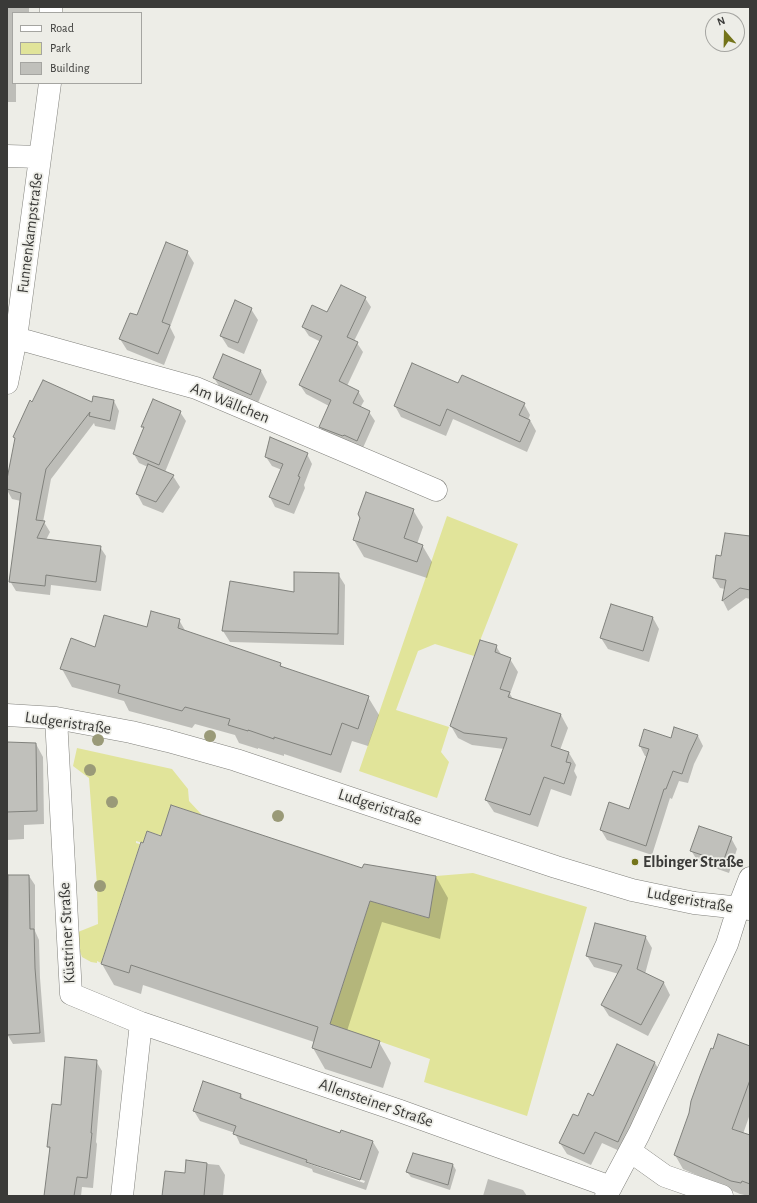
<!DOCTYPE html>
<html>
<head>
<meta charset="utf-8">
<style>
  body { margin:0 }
  #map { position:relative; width:757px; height:1203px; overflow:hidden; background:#edede7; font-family:"Alegreya Sans",sans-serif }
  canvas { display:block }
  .frame { position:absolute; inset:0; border:8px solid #3a3a38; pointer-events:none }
  .legend { position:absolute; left:12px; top:12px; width:130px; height:72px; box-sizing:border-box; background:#edede7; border:1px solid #a5a5a1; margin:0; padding:5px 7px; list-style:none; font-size:12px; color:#3a3a38 }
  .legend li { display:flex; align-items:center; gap:8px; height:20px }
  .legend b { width:20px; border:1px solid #a5a5a1 }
  .north { position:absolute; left:705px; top:12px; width:40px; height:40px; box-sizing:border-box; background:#edede7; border:1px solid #a5a5a1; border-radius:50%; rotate:340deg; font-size:11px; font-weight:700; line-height:16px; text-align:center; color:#3a3a38 }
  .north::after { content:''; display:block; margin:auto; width:14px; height:18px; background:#74741a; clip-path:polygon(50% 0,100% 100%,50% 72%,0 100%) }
</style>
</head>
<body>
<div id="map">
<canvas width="757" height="1203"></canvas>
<div class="frame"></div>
<ul class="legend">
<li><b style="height:5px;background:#fff"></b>Road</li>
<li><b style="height:11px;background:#e1e49a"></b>Park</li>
<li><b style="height:11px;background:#c0c0bb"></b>Building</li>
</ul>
<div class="north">N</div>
</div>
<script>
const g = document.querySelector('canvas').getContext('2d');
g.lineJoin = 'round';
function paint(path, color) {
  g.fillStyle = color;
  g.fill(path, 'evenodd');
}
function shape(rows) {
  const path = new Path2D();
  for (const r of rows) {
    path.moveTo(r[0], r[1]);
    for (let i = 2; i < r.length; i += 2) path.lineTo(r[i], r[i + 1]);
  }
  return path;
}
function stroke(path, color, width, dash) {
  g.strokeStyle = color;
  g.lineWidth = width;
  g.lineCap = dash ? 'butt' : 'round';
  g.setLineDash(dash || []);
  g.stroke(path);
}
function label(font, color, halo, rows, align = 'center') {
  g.font = font + ' "Alegreya Sans",sans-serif';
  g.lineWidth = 3.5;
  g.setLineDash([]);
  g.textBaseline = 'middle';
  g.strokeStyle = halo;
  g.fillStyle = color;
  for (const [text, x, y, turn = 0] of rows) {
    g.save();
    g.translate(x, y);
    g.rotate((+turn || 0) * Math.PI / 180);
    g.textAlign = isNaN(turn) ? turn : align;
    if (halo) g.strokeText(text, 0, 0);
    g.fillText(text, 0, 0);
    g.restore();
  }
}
paint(shape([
  [447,516,518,544,474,656,435,644,418,651,396,710,449,727,441,752,449,762,437,798,359,771],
  [77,748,172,769,188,789,189,801,202,815,171,805,162,832,163,836,147,831,143,843,136,841,136,843,140,844,101,963,97,961,97,963,91,962,82,957,79,949,78,932,98,924,97,885,89,778,73,766],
  [473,873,587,907,527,1116,424,1082,430,1059,330,1024,370,901,428,918,436,876]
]), '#e1e49a');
paint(shape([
  [7,7,29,7,29,13,13,13,13,83,16,83,16,102,7,102],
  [187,252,194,263,170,327,175,337,164,365,127,350,120,339],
  [365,298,371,307,354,341,357,343,363,352,347,386,358,391,364,401,360,408,369,412,375,421,362,450,325,436,320,426,329,406,306,394,300,385,321,342,309,336,303,327,327,314],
  [251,309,258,320,244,354,228,347,221,336],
  [261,371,267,382,257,405,221,389,214,378],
  [459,384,524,404,530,415,528,420,530,420,536,431,527,452,453,419,446,436,401,417,395,406],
  [94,397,114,401,119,411,115,430,95,426,94,423,51,479,43,522,44,522,50,532,46,540,100,547,106,556,101,591,51,585,50,595,16,591,10,581,21,501,12,499,7,490,7,485,16,439,14,437,33,403,92,404],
  [180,412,186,421,165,472,173,476,180,487,163,513,143,505,137,494,148,467,139,463,134,454,144,430,143,427],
  [307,454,312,464,304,485,305,488,294,514,275,507,270,497,282,470,272,466,266,457],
  [413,510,423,527,417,544,422,545,432,562,427,578,364,557,354,540],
  [750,537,750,599,746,598,728,611,723,601,725,589,720,588,714,578,722,557],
  [338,574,345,585,344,645,230,642,223,631,231,582,295,593],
  [653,618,659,629,649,662,608,649,601,638],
  [179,620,186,632,280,664,283,668,368,697,379,715,368,746,352,741,341,773,284,754,284,756,258,748,258,749,239,743,235,735,195,724,192,728,129,711,124,701,72,687,62,669,96,648,147,628],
  [496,646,502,656,510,659,518,672,510,694,513,699,561,715,568,728,560,750,569,753,576,765,574,771,577,777,571,796,551,789,538,827,494,812,486,800,504,749,472,745,458,738,451,726],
  [675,729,698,736,703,746,694,764,688,783,679,781,672,799,670,798,652,855,607,840,601,830,630,810,648,757,645,756,640,746,672,739],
  [7,744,36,744,43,757,44,824,24,825,24,839,7,840],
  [162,837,363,869,436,877,448,898,440,939,382,922,347,1031,379,1042,391,1063,383,1088,325,1069,313,1048,314,1042,143,985,141,994,114,985,102,964],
  [731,838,737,849,729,873,698,862,691,850],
  [29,876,35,885,35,931,39,940,40,978,45,1042,13,1044,7,1034,7,918,9,918],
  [645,936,652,948,645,974,664,983,670,995,648,1036,609,1016,602,1005,619,974,594,967,587,956],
  [618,1046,655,1063,661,1074,624,1153,602,1143,591,1165,567,1154,560,1143,594,1097],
  [750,1047,750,1114,743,1134,750,1136,749,1196,740,1194,683,1169,675,1155],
  [96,1061,102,1071,96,1142,97,1144,93,1188,82,1187,81,1196,45,1196,51,1151,48,1147,62,1106],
  [241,1095,244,1101,340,1134,373,1142,379,1152,366,1190,313,1172,312,1169,240,1144,235,1133,200,1121,194,1111],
  [307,1161,365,1181,364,1183,307,1163],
  [187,1162,219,1165,225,1175,223,1196,163,1196,186,1174],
  [453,1165,456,1170,450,1190,411,1177,407,1172],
  [488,1179,523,1190,527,1196,483,1196]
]), '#0003');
const building = shape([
  [166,242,188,251,162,322,170,325,158,354,119,339,130,313,137,315,166,242],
  [341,285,366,297,347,337,358,342,339,381,359,391,353,403,370,411,357,441,344,435,343,436,340,435,319,427,331,400,299,385,322,336,302,327,312,305,327,312,341,285],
  [235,300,252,308,238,343,220,336,235,300],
  [223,354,261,370,251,395,213,378,223,354],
  [412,363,458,383,462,375,525,403,519,415,530,420,520,442,447,409,440,426,394,406,412,363],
  [43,380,92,402,93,396,114,400,110,421,89,416,90,412,46,469,36,520,45,521,37,538,101,546,96,582,46,575,45,586,9,582,21,493,7,489,7,479,15,438,13,437,30,400,32,402,43,380],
  [153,399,181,411,159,465,133,454,144,427,141,427,153,399],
  [270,437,308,453,298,476,300,477,289,505,269,497,283,464,265,457,270,437],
  [148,464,174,475,156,502,136,494,148,464],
  [366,492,414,509,404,538,423,545,417,562,353,540,360,518,358,514,366,492],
  [725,533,750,536,750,590,740,588,722,601,726,580,713,578,716,555,721,556,725,533],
  [294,572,339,573,338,634,222,631,230,581,294,592,294,572],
  [611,604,653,617,643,651,600,638,611,604],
  [151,611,180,619,178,628,281,663,280,666,369,696,358,729,342,723,331,755,274,737,274,739,248,730,248,731,228,725,230,719,185,707,182,711,118,693,120,685,60,669,71,638,95,647,104,615,147,627,151,611],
  [480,640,497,645,495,652,511,658,500,689,510,692,508,697,561,714,551,746,569,752,566,762,571,763,564,784,544,777,530,815,485,800,507,738,464,733,450,726,480,640],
  [674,727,698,735,689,754,682,774,673,771,666,789,664,789,646,846,600,830,609,802,629,809,649,749,639,746,644,729,671,738,674,727],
  [7,742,36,743,37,811,7,812,7,742],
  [171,805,362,868,364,864,436,876,429,918,370,901,330,1024,380,1041,371,1068,312,1048,318,1027,131,965,129,973,101,964,141,842,143,843,147,831,161,836,171,805],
  [699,826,732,837,723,862,690,851,699,826],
  [8,875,29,875,30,929,34,929,35,968,40,1033,7,1035,8,875],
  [595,923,646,936,637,969,664,982,641,1025,601,1005,622,965,586,956,595,923],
  [718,1034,750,1046,750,1080,732,1129,750,1135,750,1184,742,1181,741,1183,731,1181,674,1155,689,1113,691,1101,700,1076,711,1048,713,1049,718,1034],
  [617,1044,655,1062,618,1142,595,1132,584,1154,559,1143,573,1114,578,1116,588,1093,593,1096,617,1044],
  [65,1057,97,1060,91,1133,92,1133,87,1178,77,1177,74,1196,44,1196,50,1147,47,1147,52,1104,61,1105,65,1057],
  [203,1081,241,1094,240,1098,340,1133,341,1130,373,1141,360,1180,306,1162,307,1160,233,1134,236,1126,193,1111,203,1081],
  [413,1153,453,1164,448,1185,406,1172,413,1153],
  [186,1160,207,1163,204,1196,162,1196,165,1171,185,1173,186,1160]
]);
paint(building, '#c0c0bb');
stroke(building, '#80817c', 1);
const minor = shape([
  [51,13,51,7],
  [7,156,40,157],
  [16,338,196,388,436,490],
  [7,383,16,338,50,83],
  [7,715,56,718,131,732,168,741,236,760,556,867,632,890,694,903,750,909],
  [56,718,71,994,141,1023,122,1196],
  [141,1023,400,1111,611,1187],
  [630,1151,665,1176,722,1196],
  [606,1196,639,1134,727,944,738,909,750,878]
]);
stroke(minor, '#81817c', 23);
stroke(minor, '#fff', 22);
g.fillStyle = '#9a9a78';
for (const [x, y] of [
  [210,736],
  [98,740],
  [90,770],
  [112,802],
  [278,816],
  [100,886]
]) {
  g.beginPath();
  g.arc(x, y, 6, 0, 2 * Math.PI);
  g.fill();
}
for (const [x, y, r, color] of [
  [635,862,4,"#74741a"]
]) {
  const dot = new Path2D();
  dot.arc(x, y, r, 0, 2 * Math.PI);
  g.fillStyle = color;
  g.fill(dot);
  stroke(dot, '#edede7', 1.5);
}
label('16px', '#3a3a38', '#edede7', [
  ["Funnenkampstraße",30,233,-83],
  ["Am Wällchen",230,403,22],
  ["Ludgeristraße",68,723,8],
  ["Ludgeristraße",380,807,18],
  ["Ludgeristraße",690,900,10],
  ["Küstriner Straße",67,933,-93],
  ["Allensteiner Straße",376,1103,19]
]);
label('bold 16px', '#3a3a38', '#edede7', [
  ["Elbinger Straße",643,862]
], 'left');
</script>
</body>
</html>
